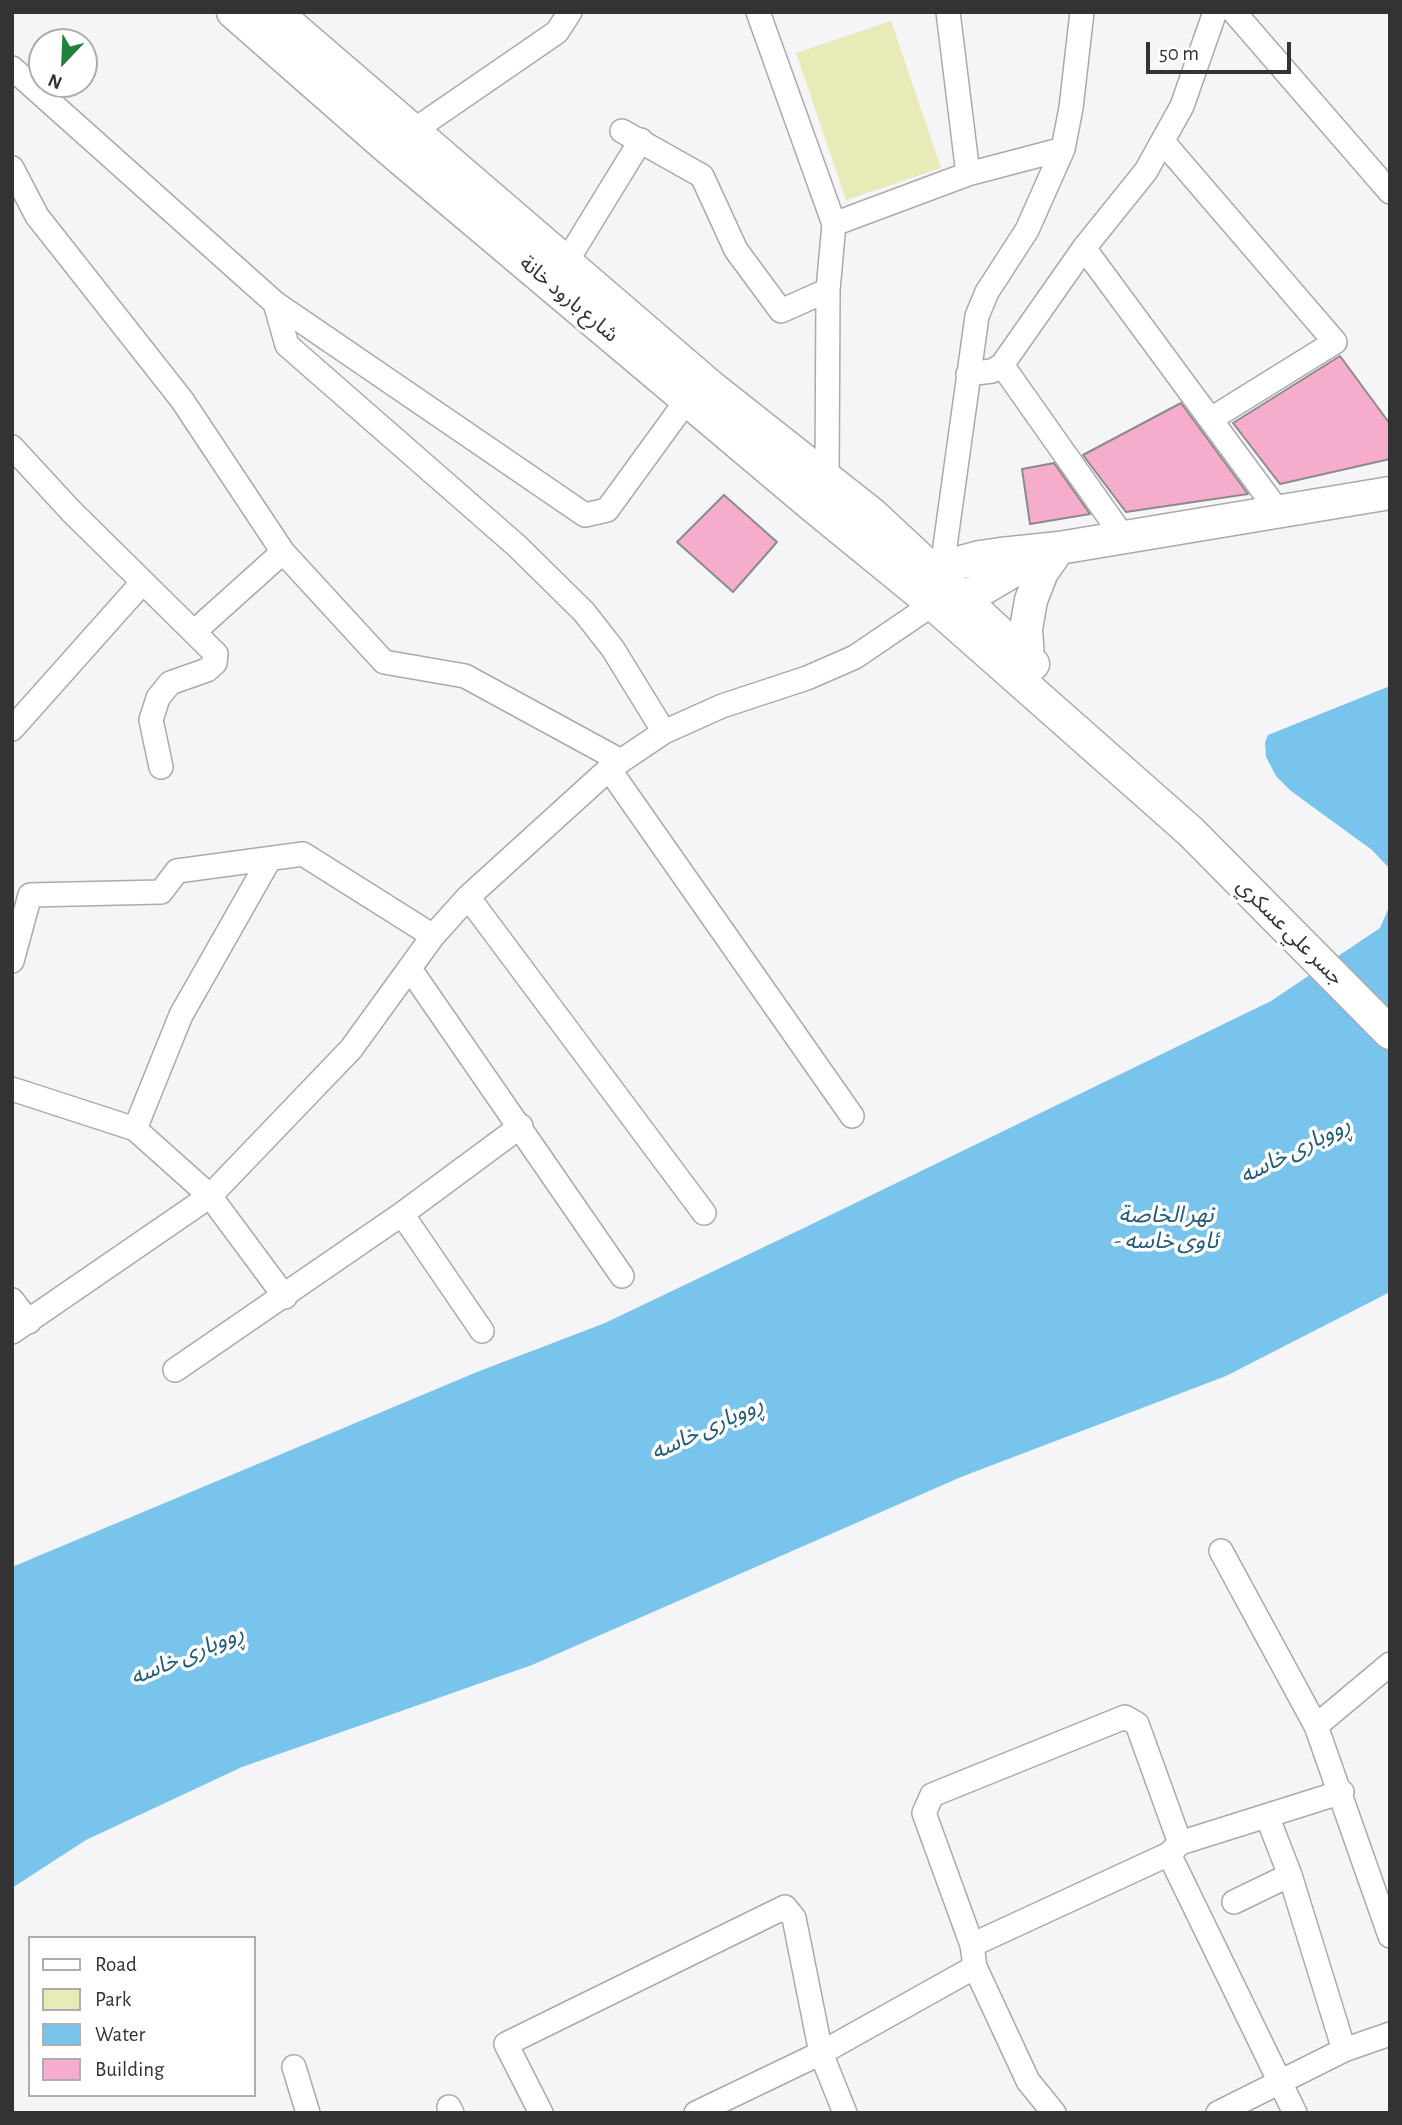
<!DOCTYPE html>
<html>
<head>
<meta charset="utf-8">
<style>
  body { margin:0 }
  #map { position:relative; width:1402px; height:2125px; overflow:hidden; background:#f5f5f8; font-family:"Alegreya Sans",sans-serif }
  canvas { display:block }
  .frame { position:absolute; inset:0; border:14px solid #333334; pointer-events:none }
  .legend { position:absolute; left:28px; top:1936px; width:228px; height:161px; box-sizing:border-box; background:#fff; border:2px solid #adadae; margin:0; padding:9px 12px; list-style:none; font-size:21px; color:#333334 }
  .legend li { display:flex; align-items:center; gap:14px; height:35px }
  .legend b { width:35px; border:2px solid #adadae }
  .north { position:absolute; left:28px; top:28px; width:70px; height:70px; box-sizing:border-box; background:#fff; border:2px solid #adadae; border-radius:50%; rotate:203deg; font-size:19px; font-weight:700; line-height:28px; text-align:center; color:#333334 }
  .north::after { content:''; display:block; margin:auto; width:24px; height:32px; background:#218337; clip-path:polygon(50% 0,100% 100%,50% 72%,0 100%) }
  .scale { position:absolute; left:1146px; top:42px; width:145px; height:32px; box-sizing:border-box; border:4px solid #333334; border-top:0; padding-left:9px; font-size:21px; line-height:24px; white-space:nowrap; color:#333334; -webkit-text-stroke:5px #fff; paint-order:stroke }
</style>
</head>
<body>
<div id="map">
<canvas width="1402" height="2125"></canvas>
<div class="frame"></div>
<ul class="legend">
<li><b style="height:9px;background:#fff"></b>Road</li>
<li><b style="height:19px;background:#e8ebb7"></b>Park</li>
<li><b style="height:19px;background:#79c4ed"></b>Water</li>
<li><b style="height:19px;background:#f5accd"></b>Building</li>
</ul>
<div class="north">N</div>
<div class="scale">50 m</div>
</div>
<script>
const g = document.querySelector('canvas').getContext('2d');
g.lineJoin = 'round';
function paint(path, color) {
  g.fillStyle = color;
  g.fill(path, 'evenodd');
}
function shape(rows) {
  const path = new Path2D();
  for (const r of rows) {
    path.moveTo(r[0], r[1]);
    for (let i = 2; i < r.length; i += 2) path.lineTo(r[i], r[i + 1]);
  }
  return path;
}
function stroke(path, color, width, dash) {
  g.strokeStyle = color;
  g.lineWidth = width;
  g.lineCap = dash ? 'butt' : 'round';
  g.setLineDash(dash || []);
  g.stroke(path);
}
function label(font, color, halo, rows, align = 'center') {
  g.font = font + ' "Alegreya Sans","Noto Sans Arabic",sans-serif';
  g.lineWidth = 7;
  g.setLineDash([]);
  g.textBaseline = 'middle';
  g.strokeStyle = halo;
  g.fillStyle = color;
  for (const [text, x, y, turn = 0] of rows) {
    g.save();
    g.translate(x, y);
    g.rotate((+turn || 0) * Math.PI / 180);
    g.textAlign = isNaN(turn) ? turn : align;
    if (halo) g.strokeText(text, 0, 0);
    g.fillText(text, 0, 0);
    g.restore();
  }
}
paint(shape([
  [891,21,941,168,846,200,796,53]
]), '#e8ebb7');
paint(shape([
  [1390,686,1390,869,1372,850,1291,791,1276,776,1266,757,1265,742,1268,735],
  [1390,905,1390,1292,1226,1376,961,1477,532,1665,242,1767,86,1840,12,1888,12,1567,477,1372,605,1323,810,1225,1271,1001,1380,928]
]), '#79c4ed');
const building = shape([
  [1340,356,1390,424,1390,459,1280,484,1233,423,1340,356],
  [1181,403,1248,494,1126,512,1083,455,1181,403],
  [1054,463,1090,514,1030,524,1022,469,1054,463],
  [724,495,777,542,733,592,677,542,724,495]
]);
paint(building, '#f5accd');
stroke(building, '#8d8a8b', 2);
const street = shape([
  [758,12,834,224,828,290,827,479],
  [948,12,968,174],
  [1234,12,1390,192],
  [12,68,275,303,585,515,607,510,687,400],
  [413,131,557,32,570,12],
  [622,131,702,176,736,250,781,311,828,290],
  [1164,143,1335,342,1211,419],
  [12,168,37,216,182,400,283,552,384,662,465,676,621,761],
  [834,224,968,174,1063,149],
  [1084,248,1278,511],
  [565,264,641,140],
  [275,303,287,345,517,546,584,612,613,649,664,732],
  [1002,365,1124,538],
  [968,374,992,371,1002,365,1084,248,1146,171,1182,106,1215,12],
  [12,447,71,511,216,654,215,663,207,670,170,683,158,698,151,720,161,767],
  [941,575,977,316,987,292,1027,230,1063,149,1071,108,1082,12],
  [195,631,283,552],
  [12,729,142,583],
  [609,769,852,1116],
  [468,897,704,1213],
  [12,961,30,895,161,892,177,871,303,854,433,936],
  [410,969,622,1276],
  [12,1089,135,1129,210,1196,285,1297],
  [135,1129,181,1015,269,860],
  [402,1214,482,1331],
  [12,1300,29,1322],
  [12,1332,210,1196,351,1049,433,936,468,897,609,769,664,732,722,706,807,678,855,657,933,604],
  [175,1370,402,1214,521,1126],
  [1221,1551,1316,1726,1390,1936],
  [1316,1726,1390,1664],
  [1267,1816,1290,1875,1344,2050],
  [1169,1854,1295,2113],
  [1234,1902,1290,1875],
  [972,1945,1169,1854,1180,1843,1342,1792],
  [294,2067,308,2113],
  [449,2107,452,2113],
  [541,2113,506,2044,785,1907,794,1918,821,2053,975,1967],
  [696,2113,821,2053,845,2113],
  [1054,2113,1028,2081,975,1967,972,1945,924,1813,932,1795,1125,1717,1137,1724,1180,1843],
  [1218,2113,1344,2050,1390,2034]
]);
const secondary = shape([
  [233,12,388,148,813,506,933,604,1191,832,1390,1033],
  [275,12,710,386,872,514,1033,664],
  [1050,549,986,587,954,601,933,604,941,575,958,563,980,557,1001,554,1059,548,1390,493],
  [1028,659,1026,629,1031,600,1042,572,1058,549]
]);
stroke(street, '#aaaaad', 26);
stroke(secondary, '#aaaaad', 35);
stroke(street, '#fff', 23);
stroke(secondary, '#fff', 32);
label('21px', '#333334', '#fff', [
  ["شارع بارود خانة",569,299,40],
  ["جسر علي عسكري",1290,932,45]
]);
label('italic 23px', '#235c79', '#fff', [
  ["ڕووباری خاسە",1295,1150,-27],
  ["نهر الخاصة",1166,1215],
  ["- ئاوی خاسە",1166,1241],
  ["ڕووباری خاسە",707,1428,-25],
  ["ڕووباری خاسە",187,1655,-23]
]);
</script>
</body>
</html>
